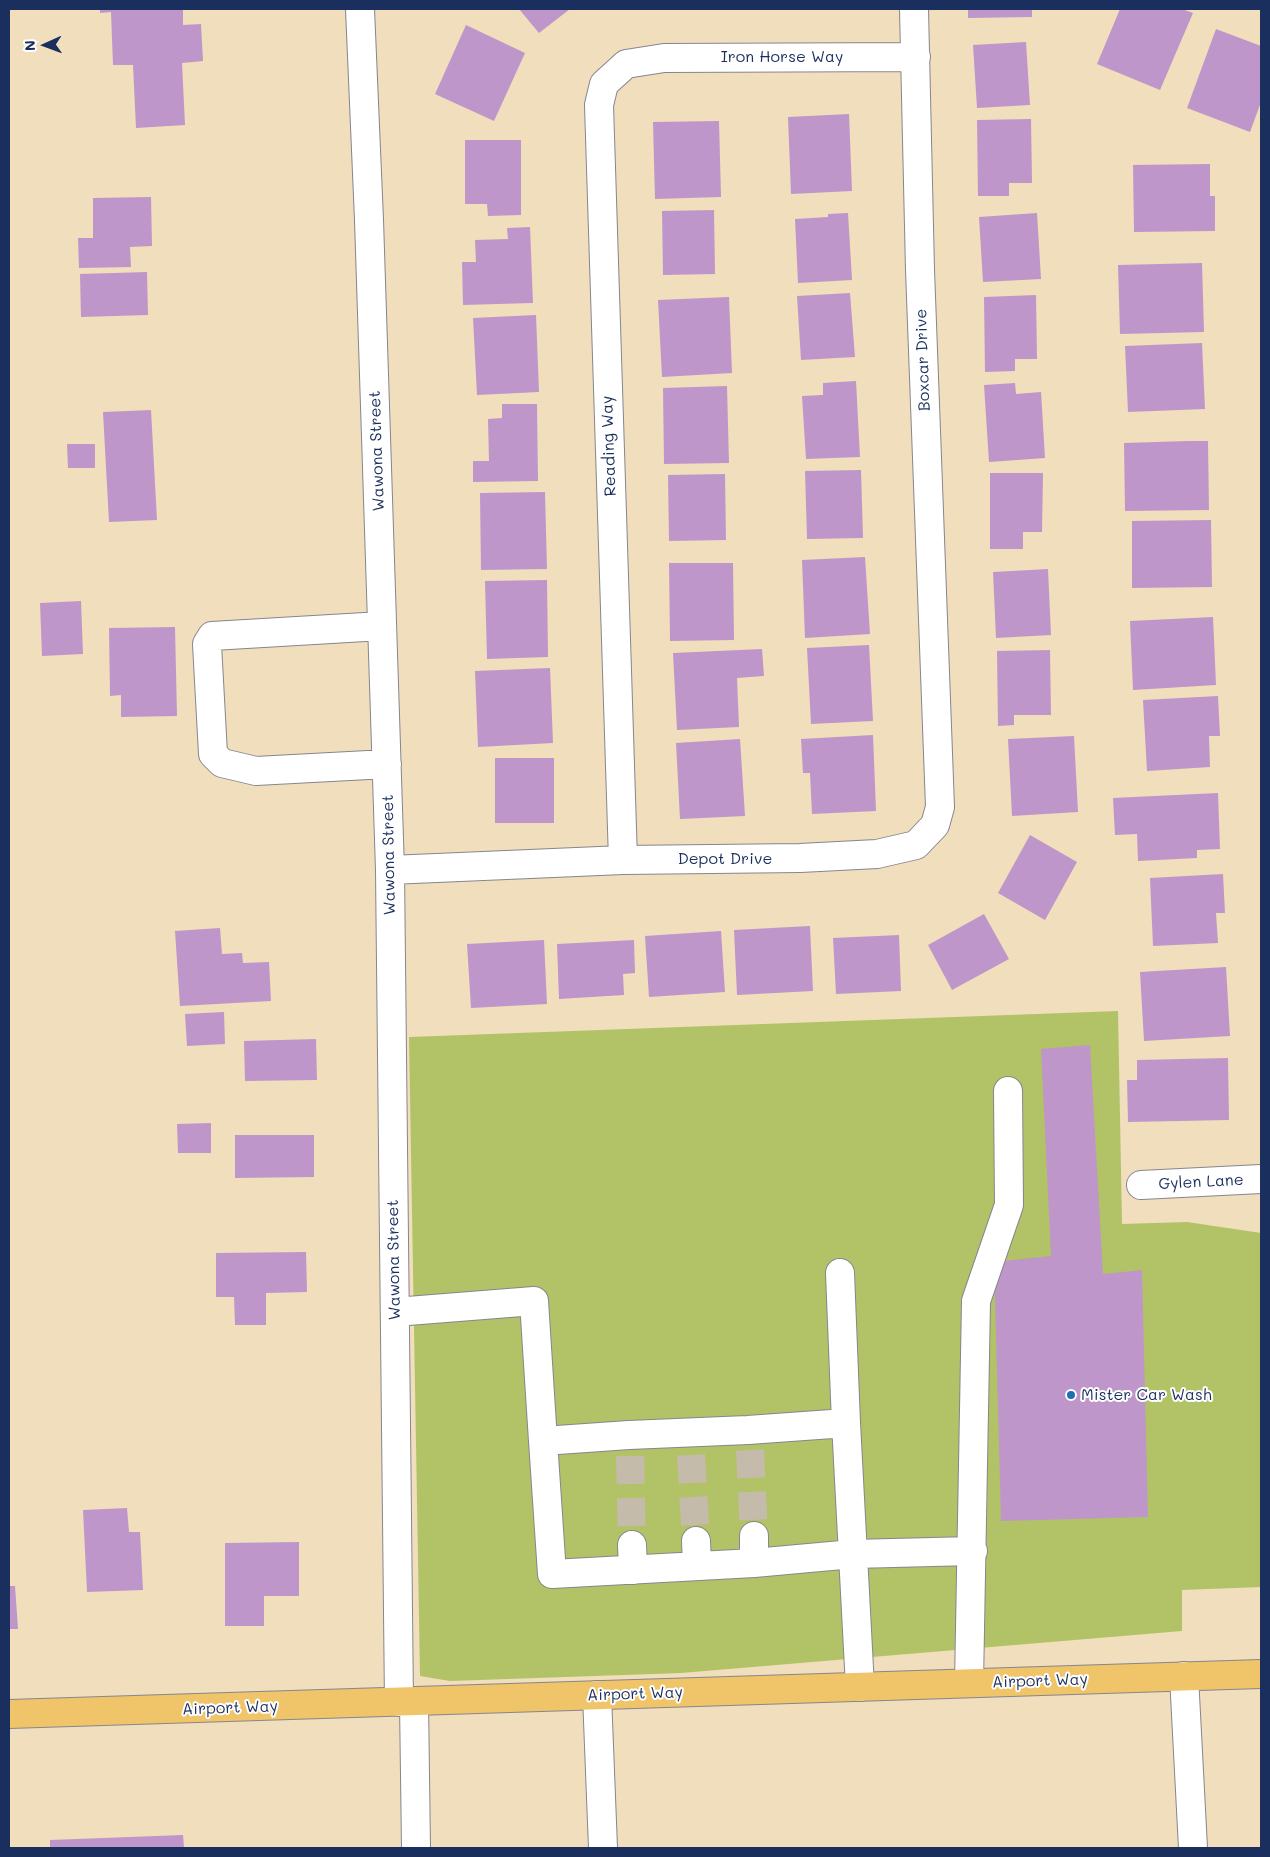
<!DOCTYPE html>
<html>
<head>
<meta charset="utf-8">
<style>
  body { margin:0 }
  #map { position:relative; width:1270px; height:1857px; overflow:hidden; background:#f0debd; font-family:Mali,sans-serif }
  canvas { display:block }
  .frame { position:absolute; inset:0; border:10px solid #1b2f5e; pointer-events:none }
  .north { position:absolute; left:20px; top:20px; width:50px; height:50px; -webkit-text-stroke:4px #fff; paint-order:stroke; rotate:268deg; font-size:14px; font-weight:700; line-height:20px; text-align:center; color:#1b2f5e }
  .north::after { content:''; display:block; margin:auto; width:18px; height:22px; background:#1b2f5e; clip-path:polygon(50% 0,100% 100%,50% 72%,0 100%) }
</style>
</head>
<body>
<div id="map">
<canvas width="1270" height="1857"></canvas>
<div class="frame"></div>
<div class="north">N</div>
</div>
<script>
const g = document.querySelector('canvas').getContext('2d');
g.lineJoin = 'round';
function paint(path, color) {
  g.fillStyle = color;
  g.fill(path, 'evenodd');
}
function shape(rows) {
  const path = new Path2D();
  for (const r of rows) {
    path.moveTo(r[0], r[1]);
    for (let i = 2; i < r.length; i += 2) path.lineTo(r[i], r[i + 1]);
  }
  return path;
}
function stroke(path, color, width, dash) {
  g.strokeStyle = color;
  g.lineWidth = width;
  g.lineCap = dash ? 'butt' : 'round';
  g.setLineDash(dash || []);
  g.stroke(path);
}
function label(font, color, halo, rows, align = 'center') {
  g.font = font + ' Mali,sans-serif';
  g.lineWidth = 4;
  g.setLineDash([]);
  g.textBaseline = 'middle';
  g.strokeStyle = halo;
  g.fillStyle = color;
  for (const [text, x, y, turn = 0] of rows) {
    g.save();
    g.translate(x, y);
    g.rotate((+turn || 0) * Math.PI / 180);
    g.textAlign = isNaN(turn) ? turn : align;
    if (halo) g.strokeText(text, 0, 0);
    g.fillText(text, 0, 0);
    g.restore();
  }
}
paint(shape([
  [1118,1011,1122,1224,1187,1222,1261,1233,1261,1587,1182,1590,1182,1631,681,1673,450,1681,420,1676,409,1037]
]), '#b1c366');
paint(shape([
  [100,9,183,9,183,25,201,24,203,61,182,63,185,125,136,128,133,65,113,65,111,12,100,13],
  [519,9,570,9,539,33],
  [968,9,1032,9,1032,17,968,18],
  [1120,9,1182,9,1193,13,1160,90,1097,64],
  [466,25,525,53,494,121,435,94],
  [1216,29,1261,46,1261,102,1250,132,1187,108],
  [1026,42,1030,105,977,108,973,45],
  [849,114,852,191,791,194,788,117],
  [1031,119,1032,183,1009,183,1009,196,978,196,977,120],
  [719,121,721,197,655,199,653,122],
  [465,140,521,140,521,215,488,216,487,204,465,204],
  [1210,164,1210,196,1215,196,1215,231,1134,232,1133,165],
  [151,197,152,246,130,247,131,267,79,268,78,238,93,238,93,198],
  [714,210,715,274,663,275,662,211],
  [848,213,852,280,798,283,795,219,828,217,828,214],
  [1037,213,1041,279,983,282,979,217],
  [530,227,533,303,463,305,462,262,476,262,475,240,508,239,507,228],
  [1202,263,1204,332,1120,334,1118,265],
  [147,272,148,315,81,317,80,274],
  [850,293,855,357,801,360,797,296],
  [1036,295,1037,359,1015,359,1015,371,985,372,984,297],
  [729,297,732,373,662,377,658,300],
  [536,315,539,392,477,395,473,318],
  [1202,343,1205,409,1128,412,1125,346],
  [856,381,860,457,806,459,802,396,823,395,823,383],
  [1015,383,1016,394,1041,392,1045,458,989,462,984,385],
  [727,386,729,463,664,464,663,388],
  [502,404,537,404,538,481,473,482,473,461,489,461,488,419,502,418],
  [151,410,157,520,109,522,103,412],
  [1188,441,1208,441,1209,510,1125,511,1124,443],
  [67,444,95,444,95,468,68,468],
  [861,470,863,538,807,539,805,471],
  [990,473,1043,473,1042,532,1023,532,1023,549,990,549],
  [725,474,726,540,669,541,668,475],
  [545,492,547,569,481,570,480,493],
  [1211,520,1212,587,1132,588,1132,521],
  [865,557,870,634,805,638,802,560],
  [669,563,733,563,734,640,670,641],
  [1048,569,1051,635,996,638,993,572],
  [547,580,548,657,487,659,485,581],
  [81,601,83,654,42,656,40,603],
  [1213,617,1216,685,1133,690,1130,621],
  [175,627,177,716,121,717,121,695,110,696,109,628],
  [869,645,873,721,811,724,807,648],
  [762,649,764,676,737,678,739,727,677,730,673,653],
  [1050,650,1051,715,1014,715,1014,725,998,726,997,651],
  [550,668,553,743,478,747,475,671],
  [1218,696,1220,736,1209,736,1210,767,1147,771,1143,700],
  [873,735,876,811,812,814,810,773,803,773,801,739],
  [1074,736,1078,812,1012,816,1008,739],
  [740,739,745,816,680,819,676,743],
  [495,758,554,758,554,823,495,823],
  [1218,793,1220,849,1197,850,1197,858,1138,861,1137,834,1115,835,1113,798],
  [1030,835,1077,862,1045,920,998,893],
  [1223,874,1225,913,1216,913,1218,943,1153,946,1150,878],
  [984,914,1009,959,952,990,928,945],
  [810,926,813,991,737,995,734,930],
  [220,928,222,954,242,953,243,963,269,962,271,1001,180,1006,175,931],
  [721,931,725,992,649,997,645,936],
  [899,935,901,991,836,994,833,938],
  [544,940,547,1004,471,1008,467,944],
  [634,940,635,973,623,974,624,995,559,999,557,944],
  [1226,967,1230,1036,1144,1041,1140,972],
  [224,1012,225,1044,187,1046,185,1014],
  [316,1039,317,1080,245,1081,244,1041],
  [1090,1045,1103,1274,1142,1270,1148,1517,1001,1521,994,1262,1051,1256,1041,1049],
  [1228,1058,1229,1120,1128,1122,1127,1080,1137,1080,1137,1060],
  [211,1123,211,1153,178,1153,177,1124],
  [235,1135,314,1135,314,1177,235,1178],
  [306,1252,307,1292,266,1293,266,1325,235,1325,234,1297,216,1297,216,1253],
  [127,1508,129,1532,140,1532,143,1590,87,1592,83,1510],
  [299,1542,299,1596,264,1596,264,1626,225,1626,225,1543],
  [9,1586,15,1586,18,1629,9,1629],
  [183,1835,184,1848,50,1848,50,1840]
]), '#bf96c9');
stroke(shape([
  [750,1450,754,1536],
  [691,1455,696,1541],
  [630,1456,632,1545]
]), '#c5bbaa', 28, [28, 14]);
const minor = shape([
  [360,9,369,220,390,870,399,1702],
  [382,626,212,636,207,644,213,754,222,763,256,771,387,764],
  [623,860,599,105,604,84,626,64,664,58,916,57],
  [390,870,623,860,800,858,877,854,916,845,935,825,940,807,920,270,914,9],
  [1141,1185,1261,1179],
  [840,1273,846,1423],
  [395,1312,534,1301,543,1441,629,1435,748,1430,846,1423,860,1687],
  [543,1441,552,1574,754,1563,853,1554,973,1551],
  [754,1536,754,1563],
  [696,1541,697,1566],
  [632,1545,633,1570],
  [1184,1676,1193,1848],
  [969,1683,976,1301,1009,1205,1008,1091],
  [597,1695,603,1848],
  [414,1702,416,1848]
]);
const major = shape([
  [9,1714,1261,1674]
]);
stroke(minor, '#86868e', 30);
stroke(major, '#86868e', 30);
stroke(minor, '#fff', 28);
stroke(major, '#f0c469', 28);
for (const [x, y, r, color] of [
  [1071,1395,5,"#1f6fb2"]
]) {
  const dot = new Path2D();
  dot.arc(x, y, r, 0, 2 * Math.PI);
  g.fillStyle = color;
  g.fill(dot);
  stroke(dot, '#fff', 2);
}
label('16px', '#1b2f5e', '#fff', [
  ["Iron Horse Way",782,57],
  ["Boxcar Drive",923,360,-92],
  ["Reading Way",609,446,-92],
  ["Wawona Street",377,451,-92],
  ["Wawona Street",389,855,-91],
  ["Depot Drive",725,859],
  ["Gylen Lane",1201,1182,-3],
  ["Wawona Street",394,1260,-91],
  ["Airport Way",1040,1681,-2],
  ["Airport Way",635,1694,-2],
  ["Airport Way",230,1708,-2]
]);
label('16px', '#1b2f5e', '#fff', [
  ["Mister Car Wash",1081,1395]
], 'left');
</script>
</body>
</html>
